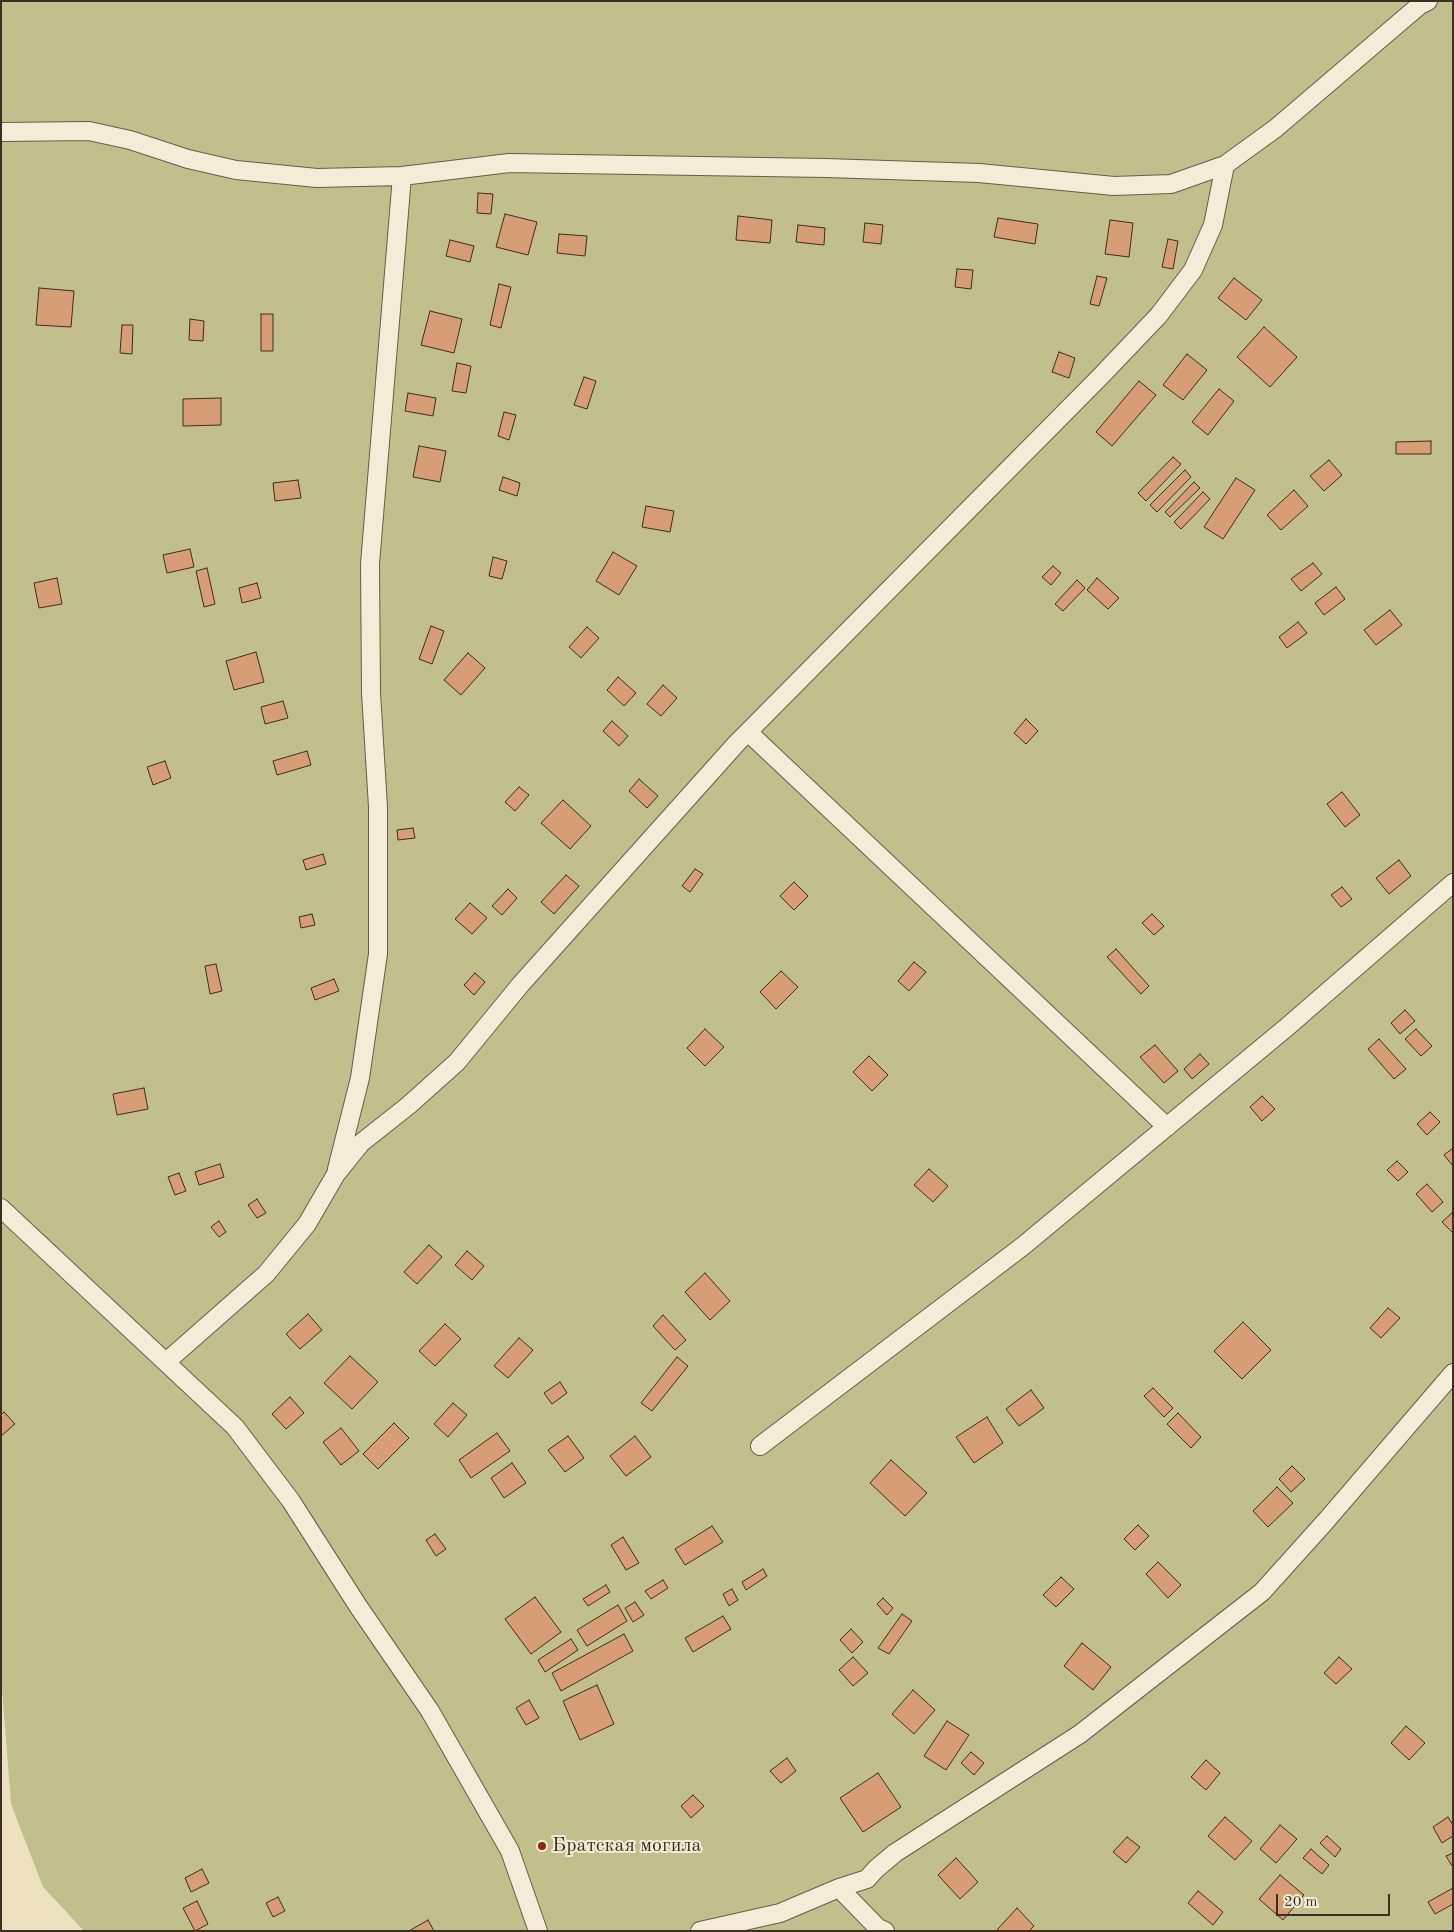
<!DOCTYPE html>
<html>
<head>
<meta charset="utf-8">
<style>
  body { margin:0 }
  #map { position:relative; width:1454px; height:1932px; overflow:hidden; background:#eee1c0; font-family:"Old Standard TT",serif }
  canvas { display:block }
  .frame { position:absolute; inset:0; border:2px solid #3b2e22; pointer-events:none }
  .scale { position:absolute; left:1276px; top:1894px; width:114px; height:22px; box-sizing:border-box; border:2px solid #3b2e22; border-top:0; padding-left:6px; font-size:15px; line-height:18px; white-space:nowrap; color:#3b2e22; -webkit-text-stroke:4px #f4ecd6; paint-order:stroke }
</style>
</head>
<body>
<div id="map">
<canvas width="1454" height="1932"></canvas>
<div class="frame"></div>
<div class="scale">20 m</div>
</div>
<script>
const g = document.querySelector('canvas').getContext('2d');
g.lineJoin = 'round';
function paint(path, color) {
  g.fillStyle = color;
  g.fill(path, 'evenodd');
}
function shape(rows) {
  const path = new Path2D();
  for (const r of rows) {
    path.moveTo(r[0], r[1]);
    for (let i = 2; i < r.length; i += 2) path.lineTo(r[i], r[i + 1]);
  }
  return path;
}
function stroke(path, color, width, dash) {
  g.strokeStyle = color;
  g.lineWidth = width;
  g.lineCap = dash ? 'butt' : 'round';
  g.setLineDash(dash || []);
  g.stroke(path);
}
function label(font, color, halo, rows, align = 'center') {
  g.font = font + ' "Old Standard TT",serif';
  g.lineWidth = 4;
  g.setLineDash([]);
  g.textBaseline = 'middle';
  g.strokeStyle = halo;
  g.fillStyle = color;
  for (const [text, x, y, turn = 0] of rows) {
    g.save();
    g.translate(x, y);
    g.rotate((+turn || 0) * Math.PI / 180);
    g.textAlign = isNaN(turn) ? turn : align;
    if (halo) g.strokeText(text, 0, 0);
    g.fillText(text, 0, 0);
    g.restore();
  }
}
paint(shape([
  [1,1,1453,1,1453,1931,84,1931,43,1887,11,1804,1,1676]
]), '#c1c08d');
const building = shape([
  [478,193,493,194,491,214,477,213,478,193],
  [505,214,537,222,528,255,496,247,505,214],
  [738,216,772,220,770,243,736,240,738,216],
  [998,218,1038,224,1035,244,994,237,998,218],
  [1110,220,1133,223,1129,257,1105,254,1110,220],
  [865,223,883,225,881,244,863,242,865,223],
  [798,225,825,228,824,245,796,242,798,225],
  [559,234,587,236,585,256,557,253,559,234],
  [1168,239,1178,241,1173,269,1162,267,1168,239],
  [450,240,474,246,470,262,446,256,450,240],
  [957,269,973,270,971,289,955,287,957,269],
  [1097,276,1107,278,1099,306,1090,304,1097,276],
  [1234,278,1262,300,1246,320,1218,298,1234,278],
  [499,284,511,287,501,328,490,325,499,284],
  [39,288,74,291,71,327,36,325,39,288],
  [430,311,462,319,454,353,421,345,430,311],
  [261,314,273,314,273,351,261,351,261,314],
  [190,319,204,321,203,341,189,340,190,319],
  [122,325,133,325,132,354,120,353,122,325],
  [1264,327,1297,357,1270,387,1237,357,1264,327],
  [1059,352,1075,358,1069,378,1052,372,1059,352],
  [1187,354,1207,370,1183,400,1163,385,1187,354],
  [457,363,471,366,466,393,452,391,457,363],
  [584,377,596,381,587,409,574,405,584,377],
  [1139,381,1156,395,1112,446,1096,432,1139,381],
  [1219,389,1234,401,1208,435,1192,422,1219,389],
  [408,393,436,398,433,416,405,411,408,393],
  [221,398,221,425,183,426,183,399,221,398],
  [504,412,516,415,509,440,498,436,504,412],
  [1431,441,1431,454,1396,454,1396,442,1431,441],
  [419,446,446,451,440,482,413,477,419,446],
  [1173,457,1181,464,1146,501,1138,493,1173,457],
  [1329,460,1342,475,1324,491,1310,476,1329,460],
  [1185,470,1191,477,1157,512,1150,505,1185,470],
  [503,477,520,483,517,496,499,490,503,477],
  [1236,478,1255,490,1223,539,1204,527,1236,478],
  [298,480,301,498,275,501,273,483,298,480],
  [1194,482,1200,488,1170,517,1165,512,1194,482],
  [1294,490,1308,506,1281,530,1267,515,1294,490],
  [1203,492,1210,499,1181,529,1174,522,1203,492],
  [646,506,674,511,670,532,642,527,646,506],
  [190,549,194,567,167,573,163,555,190,549],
  [613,552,637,566,619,595,596,581,613,552],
  [493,557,507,561,502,579,489,576,493,557],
  [1313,563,1322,574,1301,591,1291,579,1313,563],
  [1053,566,1061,573,1051,585,1042,577,1053,566],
  [207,568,215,604,204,607,196,571,207,568],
  [57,578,62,604,39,608,34,583,57,578],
  [1097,578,1119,598,1108,609,1087,590,1097,578],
  [1077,580,1085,588,1063,611,1055,604,1077,580],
  [257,583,261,598,242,603,239,588,257,583],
  [1336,587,1345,599,1324,615,1315,603,1336,587],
  [1390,610,1402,625,1376,645,1364,630,1390,610],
  [1298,622,1307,633,1287,648,1279,637,1298,622],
  [431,626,444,631,432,664,419,659,431,626],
  [587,627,599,638,581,658,569,647,587,627],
  [256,652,264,682,234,690,226,661,256,652],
  [468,653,485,668,461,695,444,680,468,653],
  [618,677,636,693,624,706,607,690,618,677],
  [663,685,677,698,661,716,647,704,663,685],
  [283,701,288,718,265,724,261,707,283,701],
  [1026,719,1038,731,1026,744,1014,733,1026,719],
  [612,721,628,736,619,746,603,731,612,721],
  [307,751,311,765,277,775,273,761,307,751],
  [165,761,171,778,153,785,147,767,165,761],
  [639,779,658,796,647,808,629,791,639,779],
  [519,787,529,795,515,811,505,802,519,787],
  [1342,792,1360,815,1345,827,1327,804,1342,792],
  [563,800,591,826,570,849,541,823,563,800],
  [413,828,415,838,398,840,397,830,413,828],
  [323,854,326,864,306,870,303,860,323,854],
  [1399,860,1411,876,1389,894,1376,878,1399,860],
  [695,869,703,874,690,892,682,886,695,869],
  [566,875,579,886,554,914,541,902,566,875],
  [794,882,808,896,794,910,780,896,794,882],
  [1342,887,1352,899,1341,907,1331,895,1342,887],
  [508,889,517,898,502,915,492,906,508,889],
  [470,903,487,918,472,934,455,919,470,903],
  [312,914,315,925,301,928,299,917,312,914],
  [1152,914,1164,926,1154,935,1142,923,1152,914],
  [1116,949,1149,986,1141,994,1107,957,1116,949],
  [914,962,926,972,909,991,898,981,914,962],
  [216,964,222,991,210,994,205,966,216,964],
  [781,971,798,987,776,1009,760,992,781,971],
  [475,973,485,982,474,995,464,985,475,973],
  [334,979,339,991,315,1000,311,988,334,979],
  [1405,1010,1415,1021,1400,1034,1391,1023,1405,1010],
  [705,1029,724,1047,705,1066,687,1048,705,1029],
  [1416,1029,1432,1046,1421,1056,1405,1039,1416,1029],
  [1379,1039,1406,1069,1394,1079,1368,1049,1379,1039],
  [1155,1045,1178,1071,1164,1083,1140,1057,1155,1045],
  [1200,1054,1209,1064,1192,1079,1184,1069,1200,1054],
  [869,1056,888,1075,872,1091,853,1072,869,1056],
  [144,1088,148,1109,117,1115,113,1094,144,1088],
  [1262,1096,1275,1109,1262,1121,1250,1107,1262,1096],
  [1430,1112,1440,1122,1427,1135,1417,1124,1430,1112],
  [1453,1148,1453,1166,1444,1155,1453,1148],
  [1397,1161,1408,1172,1398,1181,1387,1170,1397,1161],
  [220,1164,224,1177,199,1185,195,1172,220,1164],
  [929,1169,948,1186,933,1202,914,1185,929,1169],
  [179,1173,186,1191,175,1195,168,1177,179,1173],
  [1427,1184,1443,1202,1432,1212,1416,1194,1427,1184],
  [257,1199,266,1213,257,1218,248,1205,257,1199],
  [1452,1213,1453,1214,1453,1233,1442,1222,1452,1213],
  [219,1221,226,1232,219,1237,211,1227,219,1221],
  [429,1245,442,1257,417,1284,404,1272,429,1245],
  [467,1251,484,1266,472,1280,455,1265,467,1251],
  [705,1273,730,1301,710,1320,685,1292,705,1273],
  [1388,1308,1400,1318,1381,1338,1370,1328,1388,1308],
  [308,1314,322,1330,300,1349,286,1334,308,1314],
  [663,1315,686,1340,675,1350,653,1326,663,1315],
  [1243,1322,1271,1350,1242,1379,1214,1351,1243,1322],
  [445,1324,461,1339,435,1366,419,1351,445,1324],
  [519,1338,533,1350,508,1378,494,1366,519,1338],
  [350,1356,378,1382,352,1409,324,1383,350,1356],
  [677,1357,688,1366,652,1411,641,1403,677,1357],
  [560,1382,567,1393,552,1404,544,1393,560,1382],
  [1153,1388,1173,1408,1164,1417,1144,1396,1153,1388],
  [1031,1390,1044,1408,1019,1426,1006,1409,1031,1390],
  [290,1397,304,1413,286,1429,272,1414,290,1397],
  [453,1403,467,1415,448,1437,434,1424,453,1403],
  [4,1412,15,1424,1,1436,1,1415,4,1412],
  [1178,1413,1201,1437,1191,1448,1167,1424,1178,1413],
  [987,1417,1003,1443,974,1463,956,1437,987,1417],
  [394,1423,409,1438,378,1469,363,1454,394,1423],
  [341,1428,359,1451,341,1465,323,1442,341,1428],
  [497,1433,510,1451,471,1478,459,1460,497,1433],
  [568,1436,584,1458,565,1472,548,1450,568,1436],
  [635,1436,651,1457,626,1476,610,1456,635,1436],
  [891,1460,927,1493,905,1516,870,1483,891,1460],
  [512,1463,526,1483,504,1498,491,1478,512,1463],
  [1292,1466,1305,1479,1291,1492,1279,1479,1292,1466],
  [1277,1487,1293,1503,1268,1527,1253,1511,1277,1487],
  [1138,1525,1149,1536,1135,1550,1124,1539,1138,1525],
  [712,1526,723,1542,685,1565,675,1549,712,1526],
  [435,1534,446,1549,436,1556,426,1540,435,1534],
  [623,1537,639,1563,626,1570,611,1545,623,1537],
  [1158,1562,1181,1585,1168,1598,1146,1574,1158,1562],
  [763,1569,767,1576,746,1590,742,1582,763,1569],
  [1061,1577,1074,1589,1056,1607,1043,1595,1061,1577],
  [663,1580,668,1588,651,1599,645,1591,663,1580],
  [606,1585,610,1592,588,1606,583,1599,606,1585],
  [732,1589,738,1600,729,1606,723,1594,732,1589],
  [535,1597,561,1632,531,1654,505,1619,535,1597],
  [883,1598,893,1608,887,1615,877,1604,883,1598],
  [635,1602,644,1615,633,1622,625,1608,635,1602],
  [618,1605,627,1621,587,1646,577,1630,618,1605],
  [902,1614,912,1621,889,1654,878,1648,902,1614],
  [723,1616,731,1629,693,1652,685,1638,723,1616],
  [851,1629,863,1642,852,1653,840,1640,851,1629],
  [624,1634,633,1651,561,1691,552,1673,624,1634],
  [571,1639,578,1650,545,1672,538,1660,571,1639],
  [1082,1643,1111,1667,1093,1690,1064,1666,1082,1643],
  [853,1657,868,1673,853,1686,839,1670,853,1657],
  [1339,1657,1352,1669,1336,1684,1324,1673,1339,1657],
  [597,1685,614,1724,580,1740,563,1701,597,1685],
  [913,1690,935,1710,914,1734,892,1714,913,1690],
  [529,1700,539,1718,526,1725,516,1708,529,1700],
  [947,1721,969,1735,946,1770,924,1756,947,1721],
  [1406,1726,1425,1743,1409,1760,1391,1743,1406,1726],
  [971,1752,984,1763,974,1775,961,1763,971,1752],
  [787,1758,796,1771,781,1783,770,1771,787,1758],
  [1206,1760,1220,1773,1206,1790,1191,1777,1206,1760],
  [878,1773,901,1807,863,1832,840,1798,878,1773],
  [693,1795,704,1806,691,1818,681,1806,693,1795],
  [1225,1817,1252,1841,1235,1860,1208,1836,1225,1817],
  [1448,1817,1453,1825,1453,1836,1442,1843,1433,1827,1448,1817],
  [1280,1825,1297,1839,1276,1863,1260,1849,1280,1825],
  [1327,1836,1341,1849,1335,1857,1320,1843,1327,1836],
  [1127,1837,1140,1847,1126,1863,1113,1852,1127,1837],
  [1311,1849,1329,1865,1322,1874,1303,1858,1311,1849],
  [1453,1853,1453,1866,1452,1866,1446,1856,1453,1853],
  [956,1858,978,1882,960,1899,938,1875,956,1858],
  [202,1869,209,1883,191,1892,185,1878,202,1869],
  [1280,1875,1304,1895,1283,1920,1259,1899,1280,1875],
  [1453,1888,1453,1904,1435,1914,1428,1902,1453,1888],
  [1198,1891,1223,1912,1213,1925,1188,1903,1198,1891],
  [278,1897,285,1911,273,1917,266,1903,278,1897],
  [197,1901,208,1924,195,1931,183,1908,197,1901],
  [1017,1908,1034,1926,1029,1931,996,1931,1017,1908],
  [428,1920,434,1931,409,1931,428,1920]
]);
paint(building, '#d79d74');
stroke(building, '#3b2e22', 1);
const lane = shape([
  [1,132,89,131,130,140,188,159,236,170,317,178,402,176,509,163,826,168,979,173,1114,186,1171,184,1225,165,1276,128,1420,5,1428,1],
  [748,732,1167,1127],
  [337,1169,360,1078,378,954,378,807,371,693,370,564,402,176],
  [1,1208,235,1427,291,1501,358,1606,430,1711,510,1851,538,1931],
  [166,1362,266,1274,307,1224,336,1174,361,1143,409,1105,457,1062,521,984,736,744,1100,377,1159,315,1193,270,1213,225,1225,165],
  [760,1446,1023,1246,1287,1027,1453,883],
  [839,1888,867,1879,876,1869,895,1853,1080,1734,1262,1592,1325,1522,1453,1373],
  [700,1931,780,1913,839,1888,878,1928,885,1931]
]);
stroke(lane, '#685b4a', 20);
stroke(lane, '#f4ecd6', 18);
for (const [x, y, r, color] of [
  [542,1846,5,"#8f2418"]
]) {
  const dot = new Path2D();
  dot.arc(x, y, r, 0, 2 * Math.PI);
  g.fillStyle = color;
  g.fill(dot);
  stroke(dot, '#f4ecd6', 2);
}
label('20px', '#3b2e22', '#f4ecd6', [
  ["Братская могила",552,1846]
], 'left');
</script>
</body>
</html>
